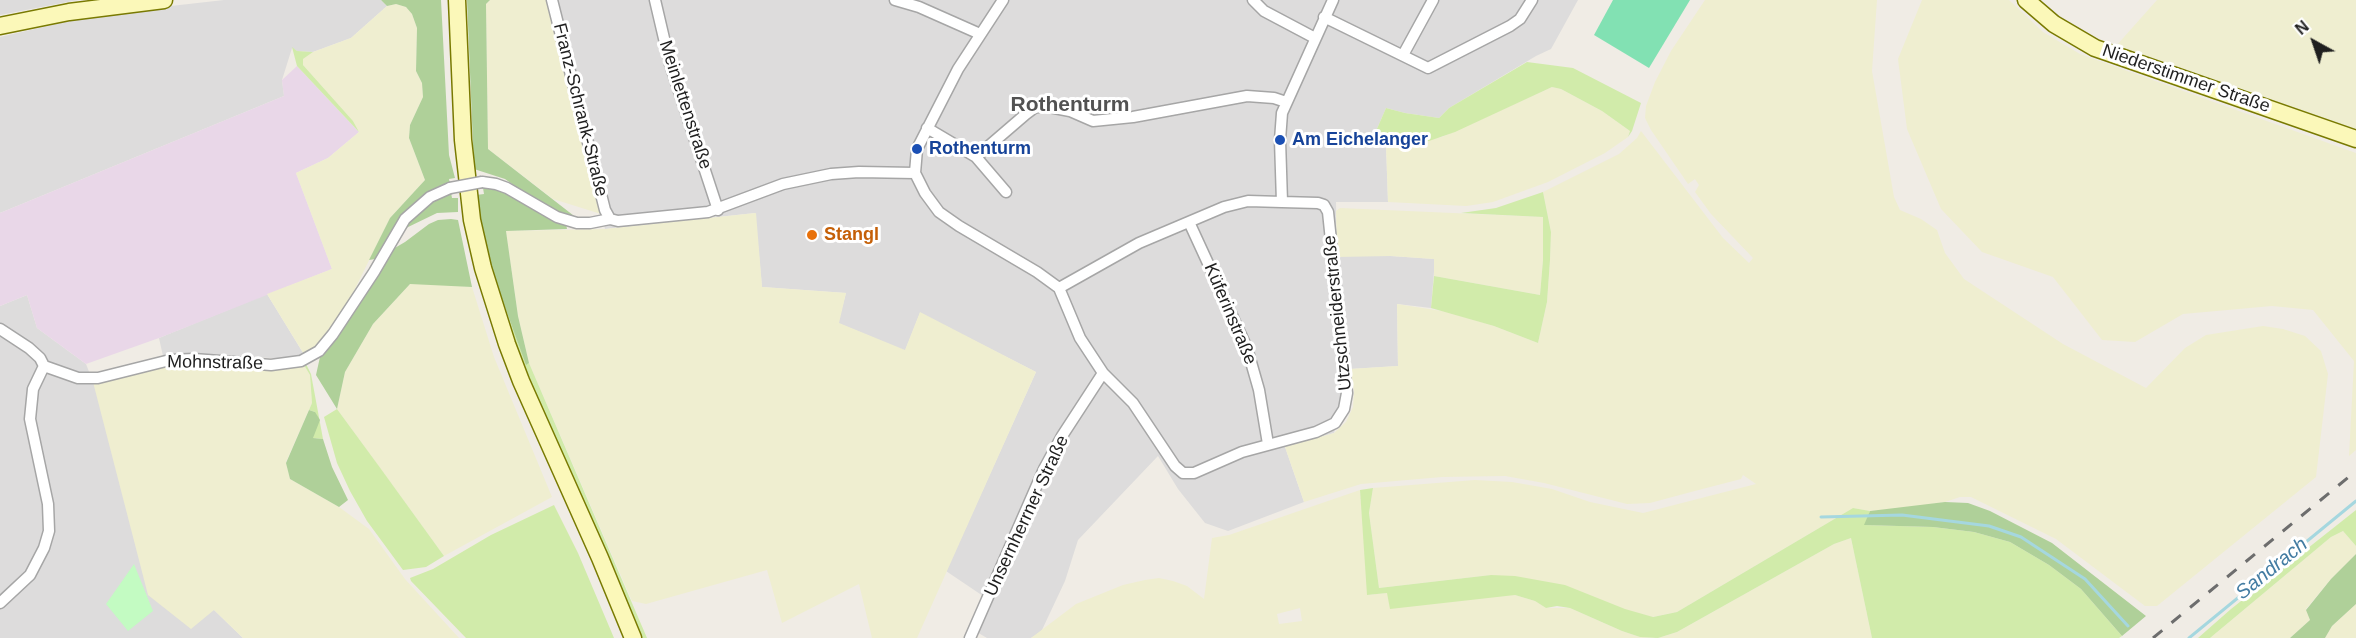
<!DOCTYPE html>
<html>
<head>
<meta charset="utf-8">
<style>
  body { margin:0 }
  #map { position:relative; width:2356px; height:638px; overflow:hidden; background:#f0ece5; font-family:Helvetica,sans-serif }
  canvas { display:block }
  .north { position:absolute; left:2284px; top:12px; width:60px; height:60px; -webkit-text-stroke:4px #fff; paint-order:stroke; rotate:320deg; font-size:16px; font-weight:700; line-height:24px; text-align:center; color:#1f1f1f }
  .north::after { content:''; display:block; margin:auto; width:21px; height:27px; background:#1f1f1f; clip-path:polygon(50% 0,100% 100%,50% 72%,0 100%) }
</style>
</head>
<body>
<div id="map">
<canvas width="2356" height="638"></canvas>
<div class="north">N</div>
</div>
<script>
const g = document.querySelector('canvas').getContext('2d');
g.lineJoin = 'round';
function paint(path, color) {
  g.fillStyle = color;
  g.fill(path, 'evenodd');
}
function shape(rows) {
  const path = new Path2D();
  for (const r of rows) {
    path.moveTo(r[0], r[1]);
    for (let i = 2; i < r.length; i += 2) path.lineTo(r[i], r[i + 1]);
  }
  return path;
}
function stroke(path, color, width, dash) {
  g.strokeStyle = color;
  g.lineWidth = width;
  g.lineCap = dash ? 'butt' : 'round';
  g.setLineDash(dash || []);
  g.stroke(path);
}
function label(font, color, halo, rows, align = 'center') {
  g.font = font + ' Helvetica,sans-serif';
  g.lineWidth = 6;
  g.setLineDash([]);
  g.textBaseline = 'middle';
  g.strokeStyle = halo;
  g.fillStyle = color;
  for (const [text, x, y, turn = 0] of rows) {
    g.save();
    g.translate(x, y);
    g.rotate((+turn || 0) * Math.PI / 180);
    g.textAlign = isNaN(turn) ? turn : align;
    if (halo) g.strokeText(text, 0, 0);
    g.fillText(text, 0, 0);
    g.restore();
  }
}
paint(shape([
  [0,0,78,0,0,15],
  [224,0,381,0,387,6,351,38,313,52,297,51,292,48,282,80,284,96,0,213,0,37,100,14],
  [547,0,1578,0,1551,49,1536,56,1449,108,1439,118,1405,113,1386,108,1376,131,1386,145,1388,202,1336,202,1337,256,1391,256,1435,259,1431,308,1397,304,1398,366,1350,369,1334,433,1285,447,1304,502,1228,531,1205,523,1178,489,1158,456,1078,540,1065,581,1041,632,1031,638,987,638,975,631,983,596,946,571,1036,372,920,313,905,351,838,323,846,293,762,287,755,213,605,229],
  [267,294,305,356,289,359,198,354,163,356,159,338],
  [27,295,37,328,86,364,93,382,214,610,243,638,0,638,0,306]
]), '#dddcdc');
paint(shape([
  [297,66,359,132,328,158,296,173,332,269,159,338,86,364,37,328,27,295,0,306,0,213,284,96,282,80]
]), '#e9d7e8');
paint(shape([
  [490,0,546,0,601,214,553,199,488,149,486,4],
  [1705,0,1877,0,1872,71,1894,197,1900,210,1921,219,1937,230,1945,253,1964,279,2063,344,2146,388,2185,348,2206,335,2263,326,2283,329,2305,336,2321,351,2328,374,2316,477,2157,606,2145,606,2056,539,1971,497,1960,497,1945,502,1907,508,1870,511,1853,508,1677,612,1652,617,1491,575,1379,588,1369,513,1373,488,1475,480,1512,482,1552,489,1590,502,1643,513,1756,484,1743,475,1741,479,1691,492,1650,503,1627,504,1544,483,1505,476,1442,477,1361,484,1304,502,1285,447,1334,433,1346,422,1353,407,1354,391,1350,369,1398,366,1397,304,1448,312,1494,326,1538,343,1547,302,1550,260,1551,232,1543,192,1619,154,1637,138,1641,131,1723,238,1749,263,1753,258,1711,214,1695,192,1699,185,1695,179,1688,184,1651,130,1645,118,1646,106,1655,82,1671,51],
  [1922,0,2009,0,2043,32,2080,54,2356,153,2356,450,2349,456,2354,361,2313,310,2272,306,2183,314,2135,342,2102,340,2053,277,1982,252,1941,209,1907,129,1898,59],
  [2157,0,2356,0,2356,131,2116,46],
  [396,4,406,7,412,14,417,28,416,71,422,83,423,97,410,125,409,138,425,180,390,218,346,307,314,348,305,356,267,294,332,269,296,173,328,158,359,132,353,121,303,65,303,59,313,52,351,38,387,6],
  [1552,87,1561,89,1602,111,1630,131,1628,137,1605,153,1548,182,1493,202,1466,206,1388,202,1386,145,1442,137],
  [1340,208,1543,217,1543,260,1540,295,1434,276,1434,259,1391,256,1337,257,1336,211],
  [756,213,762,287,846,293,839,323,905,350,920,312,1036,372,917,638,872,638,859,584,782,623,767,570,646,604,632,601,529,363,518,316,506,231,605,229],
  [423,283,472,287,494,357,552,497,444,556,337,409,345,372,373,324,410,284],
  [193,362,304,365,310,375,312,403,286,462,290,479,339,507,369,529,405,579,459,638,243,638,214,610,191,629,148,595,93,382,164,365],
  [1360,490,1368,595,1387,593,1515,595,1535,601,1546,608,1570,608,1622,631,1640,637,1657,638,1031,638,1076,604,1123,585,1145,580,1159,578,1173,581,1187,586,1204,599,1212,538,1229,535],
  [1300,608,1302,621,1279,624,1277,614],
  [2343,531,2356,546,2356,554,2331,579,2306,609,2310,620,2290,638,2210,638,2331,537],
  [1851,538,1872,638,1658,638,1677,632,1834,544],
  [2356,604,2356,638,2325,638,2332,626]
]), '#efeed0');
paint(shape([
  [292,47,297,51,313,52,303,59,303,65,353,121,359,132,297,66],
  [1527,62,1573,68,1641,103,1632,131,1628,137,1630,131,1602,111,1561,89,1552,87,1455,132,1429,141,1386,145,1376,131,1386,108,1405,113,1439,118,1449,108],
  [1543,192,1551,232,1550,260,1547,302,1538,343,1494,326,1431,308,1434,276,1540,295,1543,260,1543,217,1461,213,1496,208],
  [493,274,526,364,529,363,647,638,639,638,526,380],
  [306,364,311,374,323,439,313,438,315,412,309,410,312,403,310,375,304,365],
  [337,409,381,469,444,556,426,567,403,570,367,521,350,491,337,463,324,417],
  [1373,488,1369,513,1379,588,1491,575,1515,576,1565,585,1625,609,1653,617,1677,612,1853,508,1870,511,1865,525,1933,527,1974,532,2010,542,2049,565,2081,589,2122,636,2119,638,1872,638,1851,538,1834,544,1677,632,1658,638,1640,637,1622,631,1570,608,1557,606,1546,608,1535,601,1515,595,1390,609,1387,593,1367,595,1360,490],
  [554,505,578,553,614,638,466,638,411,581,410,578,433,569,491,535],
  [2356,510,2356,546,2343,531,2331,537,2210,638,2198,638,2231,609]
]), '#d1ebaa');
paint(shape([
  [381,0,441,0,449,155,455,178,449,179,450,184,437,187,410,207,396,223,375,259,369,260,390,218,425,180,409,138,410,125,423,97,422,83,416,71,417,28,412,14,406,7,396,4,387,6],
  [467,0,490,0,486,4,488,149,578,219,543,206,505,179,474,169],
  [483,188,503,191,548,218,566,224,567,229,506,231,518,316,529,363,526,365,493,274,481,227,476,195,484,194],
  [451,193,452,198,458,198,458,212,437,213,404,229,411,219,432,201],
  [451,219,458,220,472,287,410,284,373,324,345,372,337,409,316,375,320,357,368,287,388,252,405,242,429,224,438,220],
  [309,410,315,412,320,420,313,438,323,439,332,467,348,500,339,507,290,479,286,463],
  [1945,502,1968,503,1990,511,2052,543,2146,616,2122,636,2081,589,2049,565,2010,542,1974,532,1933,527,1864,525,1870,511],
  [2356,554,2356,604,2332,626,2325,638,2290,638,2310,620,2306,610,2331,579]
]), '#afd099');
paint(shape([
  [134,564,153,611,128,631,106,604]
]), '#c3fbc2');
paint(shape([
  [1613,0,1690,0,1649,68,1594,35]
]), '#82e1b3');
stroke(shape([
  [1821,517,1902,515,1989,526,2021,537,2085,579,2128,626],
  [2189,638,2356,501]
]), '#a5d7df', 3);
const street = shape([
  [552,0,605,210,610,219],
  [655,0,670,64,718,210],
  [895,0,919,7,980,34],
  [1253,0,1264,11,1315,38],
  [1324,17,1428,68,1510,26,1520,19,1532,0],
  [1403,55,1433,0],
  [927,128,976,157,1026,114,1034,108,1044,106,1070,111,1093,121,1133,117,1247,96,1274,98,1286,102],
  [976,157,1006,192],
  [482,182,496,184,507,188,557,217,577,223,590,223,610,219,618,221,708,212,783,184,831,174,859,172,915,173],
  [1189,222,1247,348,1259,390,1268,444],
  [1059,288,1139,243,1224,207,1248,201,1282,202,1280,140,1282,113,1333,0],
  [0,329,29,348,40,358,44,366,78,378,98,378,170,360,194,359,271,365,301,361,319,351,333,334,374,272,405,219,430,197,450,188],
  [1103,373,1133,403,1175,466,1183,473,1194,473,1242,452,1316,432,1335,423,1344,409,1347,393,1328,212,1324,205,1318,203,1282,202],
  [0,603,30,575,44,548,49,531,48,504,30,419,33,389,44,366],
  [970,638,1044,469,1062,436,1103,373,1080,338,1059,288,1037,272,959,226,939,212,925,193,915,173,917,149,958,69,1003,0]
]);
const secondary = shape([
  [457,0,463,140,472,220,483,268,507,344,521,381,600,558,633,638],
  [2026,0,2054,24,2095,48,2356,139],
  [0,26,69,12,164,0]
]);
stroke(street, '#a6a6a6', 13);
stroke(secondary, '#797a02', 19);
stroke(street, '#fff', 10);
stroke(secondary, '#fbf8b9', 16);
stroke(shape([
  [2153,638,2356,471]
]), '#6d6d6d', 3, [12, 12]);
const streetBridge = shape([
  [450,188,482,182]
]);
stroke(streetBridge, '#a6a6a6', 13, []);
stroke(streetBridge, '#fff', 10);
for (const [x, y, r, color] of [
  [1280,140,6,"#1a4fb4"],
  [917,149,6,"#1a4fb4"],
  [812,235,6,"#e8710a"]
]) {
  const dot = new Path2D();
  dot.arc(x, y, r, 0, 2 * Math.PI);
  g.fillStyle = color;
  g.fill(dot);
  stroke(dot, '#fff', 2);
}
label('18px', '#1f1f1f', '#fff', [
  ["Niederstimmer Straße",2186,79,19],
  ["Meinlettenstraße",685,105,72],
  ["Franz-Schrank-Straße",580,110,76],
  ["Utzschneiderstraße",1338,313,-96],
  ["Küferinstraße",1230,314,67],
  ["Mohnstraße",215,363,1],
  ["Unsernherrner Straße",1027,516,-65]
]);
label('bold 18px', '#164399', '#fff', [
  ["Am Eichelanger",1292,140],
  ["Rothenturm",929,149]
], 'left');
label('bold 18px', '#c56008', '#fff', [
  ["Stangl",824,235]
], 'left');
label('italic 20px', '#437ca2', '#fff', [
  ["Sandrach",2272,569,-39]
]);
label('bold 21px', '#525252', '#fff', [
  ["Rothenturm",1070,105]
]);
</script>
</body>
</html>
